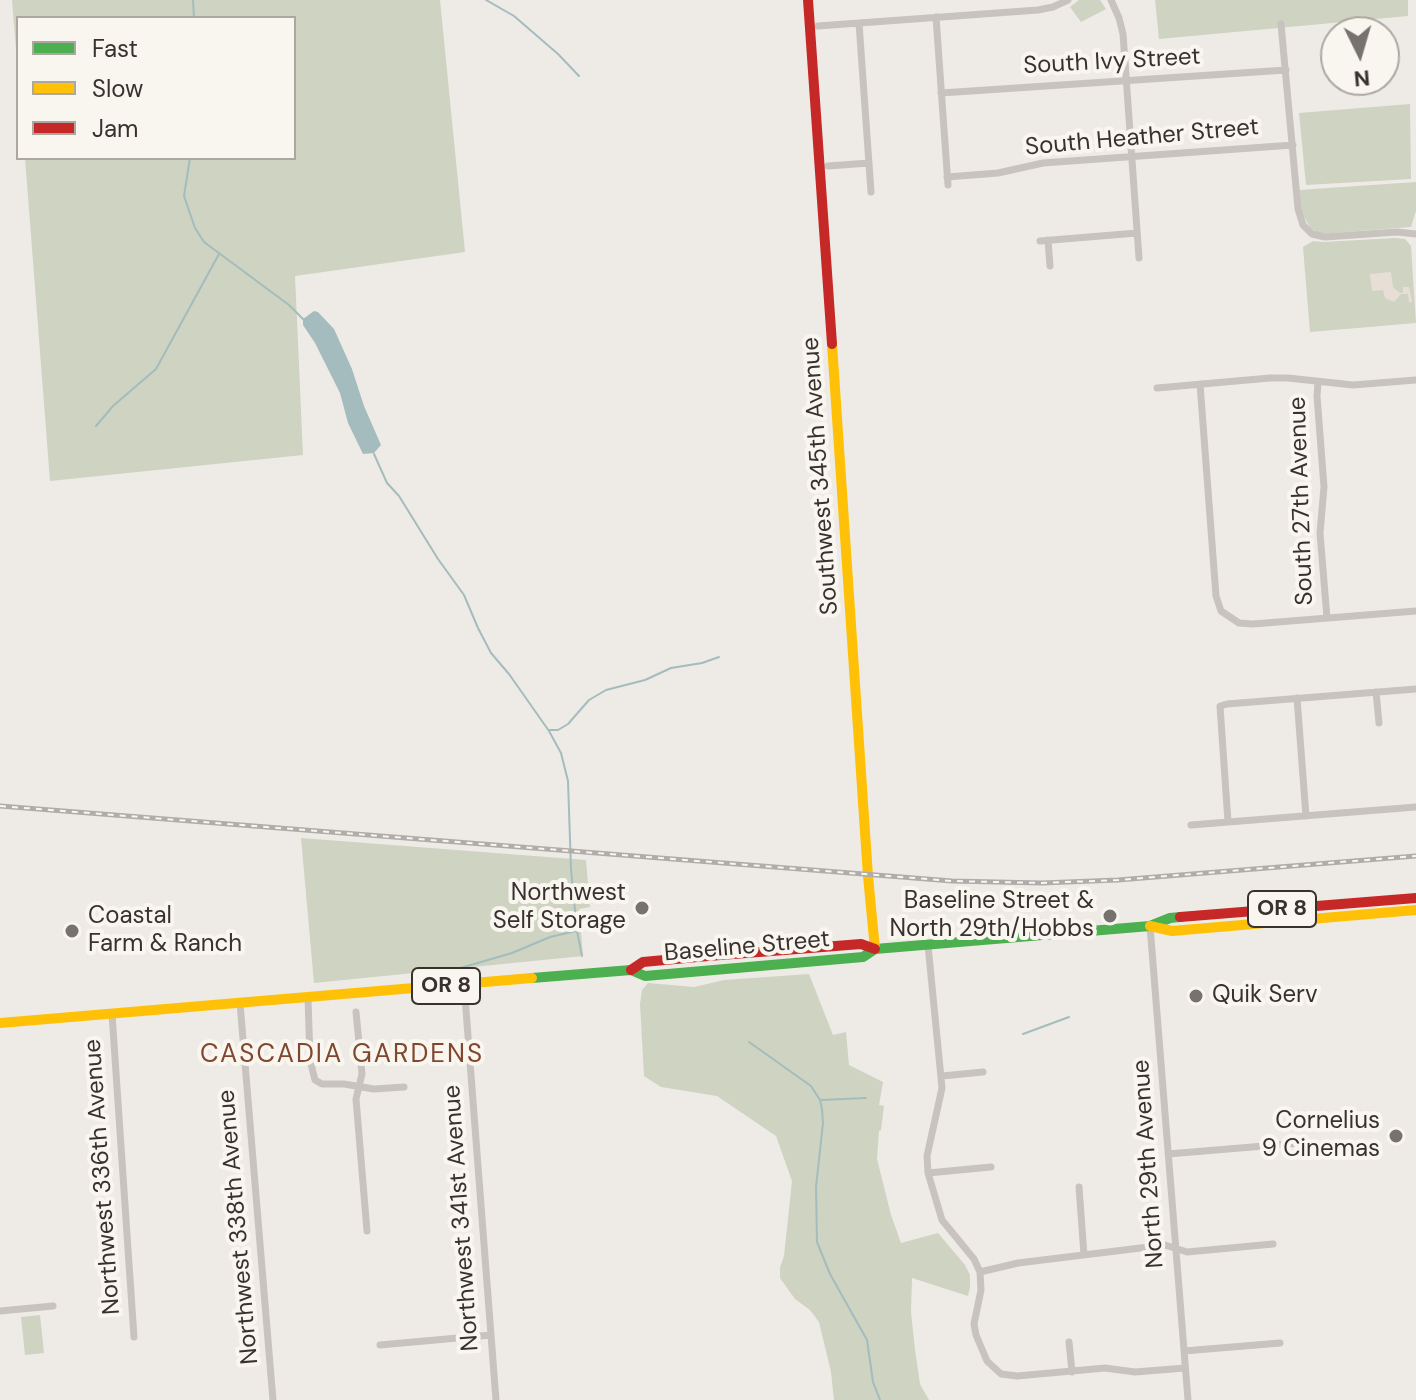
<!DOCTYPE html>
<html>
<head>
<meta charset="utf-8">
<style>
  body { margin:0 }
  #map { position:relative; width:1416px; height:1400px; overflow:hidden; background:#eeebe6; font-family:"DM Sans",sans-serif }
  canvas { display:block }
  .legend { position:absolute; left:16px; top:16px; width:280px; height:144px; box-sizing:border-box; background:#f9f5ef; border:2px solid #aca7a1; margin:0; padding:10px 14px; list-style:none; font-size:24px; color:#39312d }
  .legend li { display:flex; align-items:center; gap:16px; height:40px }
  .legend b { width:40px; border:2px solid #aca7a1 }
  .north { position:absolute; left:1320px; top:16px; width:80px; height:80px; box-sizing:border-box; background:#f9f5ef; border:2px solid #aca7a1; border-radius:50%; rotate:175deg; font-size:22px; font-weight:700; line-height:32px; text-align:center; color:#39312d }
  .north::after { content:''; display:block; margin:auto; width:28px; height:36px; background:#78726e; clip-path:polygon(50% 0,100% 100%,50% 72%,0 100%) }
</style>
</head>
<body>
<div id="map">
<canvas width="1416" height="1400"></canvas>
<ul class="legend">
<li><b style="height:10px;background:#4caf50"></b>Fast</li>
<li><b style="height:10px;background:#ffc107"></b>Slow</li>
<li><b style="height:10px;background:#c62828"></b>Jam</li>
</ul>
<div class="north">N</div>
</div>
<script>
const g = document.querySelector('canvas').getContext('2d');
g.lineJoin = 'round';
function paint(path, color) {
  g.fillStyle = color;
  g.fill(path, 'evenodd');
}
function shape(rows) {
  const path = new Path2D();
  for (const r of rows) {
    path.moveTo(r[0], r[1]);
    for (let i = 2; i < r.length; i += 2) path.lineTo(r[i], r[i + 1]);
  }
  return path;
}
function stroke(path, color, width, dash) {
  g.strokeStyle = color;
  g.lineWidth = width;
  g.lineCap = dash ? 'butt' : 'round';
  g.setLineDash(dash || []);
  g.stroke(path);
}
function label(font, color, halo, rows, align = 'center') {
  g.font = font + ' "DM Sans",sans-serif';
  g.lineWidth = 8;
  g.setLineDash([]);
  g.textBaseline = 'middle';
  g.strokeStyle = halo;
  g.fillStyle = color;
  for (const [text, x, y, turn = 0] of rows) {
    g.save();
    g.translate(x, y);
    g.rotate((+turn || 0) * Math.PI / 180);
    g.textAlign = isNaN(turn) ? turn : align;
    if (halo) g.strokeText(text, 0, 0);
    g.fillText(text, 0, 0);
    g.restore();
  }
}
paint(shape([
  [12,0,440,0,465,252,295,276,303,455,50,481,25,158,294,158,294,18,18,18,18,74],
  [1079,0,1100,0,1106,9,1081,22,1070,7],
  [1155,0,1408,0,1408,16,1159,39],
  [1410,104,1411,179,1306,185,1299,113],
  [1416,182,1416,211,1411,227,1321,234,1311,229,1301,212,1299,190],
  [1395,238,1405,239,1411,246,1416,323,1310,332,1303,247,1313,241,1323,242],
  [301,838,586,860,590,907,579,909,583,956,314,983],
  [809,974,833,1035,846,1032,849,1065,883,1082,879,1105,884,1106,881,1130,879,1131,877,1159,891,1215,901,1243,938,1233,965,1265,970,1275,970,1287,968,1296,912,1278,911,1312,915,1350,920,1384,929,1400,834,1400,831,1372,819,1322,810,1310,795,1299,780,1278,780,1267,784,1256,792,1181,776,1136,717,1096,661,1087,644,1076,640,1004,642,990,648,983,694,987,724,980],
  [40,1315,44,1353,25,1355,21,1317]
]), '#ced3c2');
paint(shape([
  [1391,272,1393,287,1400,293,1403,292,1403,287,1409,287,1412,302,1409,302,1408,294,1401,294,1394,302,1385,298,1383,290,1372,291,1370,274]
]), '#e7dfd5');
paint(shape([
  [314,311,318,312,334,329,352,369,364,406,381,445,374,453,363,454,348,423,340,393,315,343,303,325,303,319]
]), '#a4bcbd');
stroke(shape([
  [193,0,194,18],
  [486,0,514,16,558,54,579,76],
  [190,158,184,196,195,228,204,242,289,305,304,320],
  [96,426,113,406,156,369,219,254],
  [374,454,387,483,399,496,438,559,464,595,478,628,491,653,509,674,549,731,561,753,568,781,571,869,577,931,582,956],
  [550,730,558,730,568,724,589,700,606,690,645,680,671,668,702,663,719,657],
  [457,969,512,953,550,937,576,931],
  [1023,1034,1069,1017],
  [749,1042,811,1086,820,1100,822,1109,823,1123,816,1187,817,1242,830,1274,867,1340,873,1382,880,1400],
  [821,1100,866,1098]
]), '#a4bcbd', 2);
stroke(shape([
  [1111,0,1119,18,1123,34,1139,258],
  [936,17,948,185],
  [859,23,871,192],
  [1281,24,1298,209,1303,225,1312,234,1325,237,1397,232,1416,234],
  [818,26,1038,10,1053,7,1068,0],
  [941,93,1286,70],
  [828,166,869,163],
  [947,177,998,173,1043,163,1293,145],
  [1048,240,1050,266],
  [1040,241,1137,233],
  [1318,382,1317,396,1324,487,1320,533,1327,618],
  [1200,384,1216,596,1221,611,1239,623,1253,624,1416,611],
  [1157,388,1270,378,1288,378,1353,385,1416,380],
  [1376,692,1379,723],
  [1297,698,1306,816],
  [1228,822,1220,706,1227,704,1416,689],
  [1191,825,1416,807],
  [1150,926,1188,1400],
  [928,945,942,1088,927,1156,928,1173,942,1220,974,1259,980,1272,981,1290,974,1324,976,1335,987,1361,1001,1374,1017,1376,1105,1368,1135,1372,1185,1368],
  [464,984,496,1400],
  [308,997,310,1060,315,1080,322,1084,344,1084,374,1089,404,1087],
  [240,1003,273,1400],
  [356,1012,362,1074,356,1099,367,1231],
  [112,1014,134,1337],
  [942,1076,983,1072],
  [1168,1154,1300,1143],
  [928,1173,991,1167],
  [1079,1187,1084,1255],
  [980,1272,1018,1263,1165,1245,1187,1252,1273,1244],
  [0,1311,53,1306],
  [1069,1342,1072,1372],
  [380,1345,491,1335],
  [1184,1351,1280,1343]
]), '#c8c3be', 7);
stroke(shape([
  [532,978,631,970,645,976,863,957,875,949,1150,926,1170,918,1180,917]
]), '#4caf50', 10);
stroke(shape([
  [832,344,868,876,875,949],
  [1150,926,1172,931,1416,910],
  [0,1023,532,978]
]), '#ffc107', 10);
stroke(shape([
  [808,0,832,344],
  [1180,917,1416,898],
  [631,970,643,962,708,956,861,944,875,949]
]), '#c62828', 10);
const rail = shape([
  [0,806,952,881,1042,883,1118,880,1416,856]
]);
stroke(rail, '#afaca9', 5);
stroke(rail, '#f9f5ef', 2, [6]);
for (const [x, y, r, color] of [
  [642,908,8,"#78726e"],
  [1110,916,8,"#78726e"],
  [72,931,8,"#78726e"],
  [1196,996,8,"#78726e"],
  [1396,1136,8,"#78726e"]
]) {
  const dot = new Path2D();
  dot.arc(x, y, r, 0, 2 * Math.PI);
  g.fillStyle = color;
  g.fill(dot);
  stroke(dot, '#f9f5ef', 3);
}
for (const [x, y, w] of [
  [1282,909,68],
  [446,986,68]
]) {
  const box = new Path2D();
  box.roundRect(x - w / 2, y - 18, w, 36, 6);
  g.fillStyle = '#f9f5ef';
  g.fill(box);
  stroke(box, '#39312d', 2);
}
label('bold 22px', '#39312d', null, [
  ["OR 8",1282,909],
  ["OR 8",446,986]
]);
label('24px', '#39312d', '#f9f5ef', [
  ["South Ivy Street",1112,62,-3],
  ["South Heather Street",1142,138,-5],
  ["Southwest 345th Avenue",821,476,-94],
  ["South 27th Avenue",1302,501,-92],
  ["Baseline Street",747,947,-5],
  ["North 29th Avenue",1149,1164,-94],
  ["Northwest 336th Avenue",103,1177,-94],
  ["Northwest 341st Avenue",462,1218,-94],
  ["Northwest 338th Avenue",239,1227,-95]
]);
label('24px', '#39312d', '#f9f5ef', [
  ["Northwest",626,894],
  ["Self Storage",626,922],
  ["Baseline Street &",1094,902],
  ["North 29th/Hobbs",1094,930],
  ["Coastal",88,917,"left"],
  ["Farm & Ranch",88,945,"left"],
  ["Quik Serv",1212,996,"left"],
  ["Cornelius",1380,1122],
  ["9 Cinemas",1380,1150]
], 'right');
g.letterSpacing = '2px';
label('26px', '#80472e', '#f9f5ef', [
  ["CASCADIA GARDENS",342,1055]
]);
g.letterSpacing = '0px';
</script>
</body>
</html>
